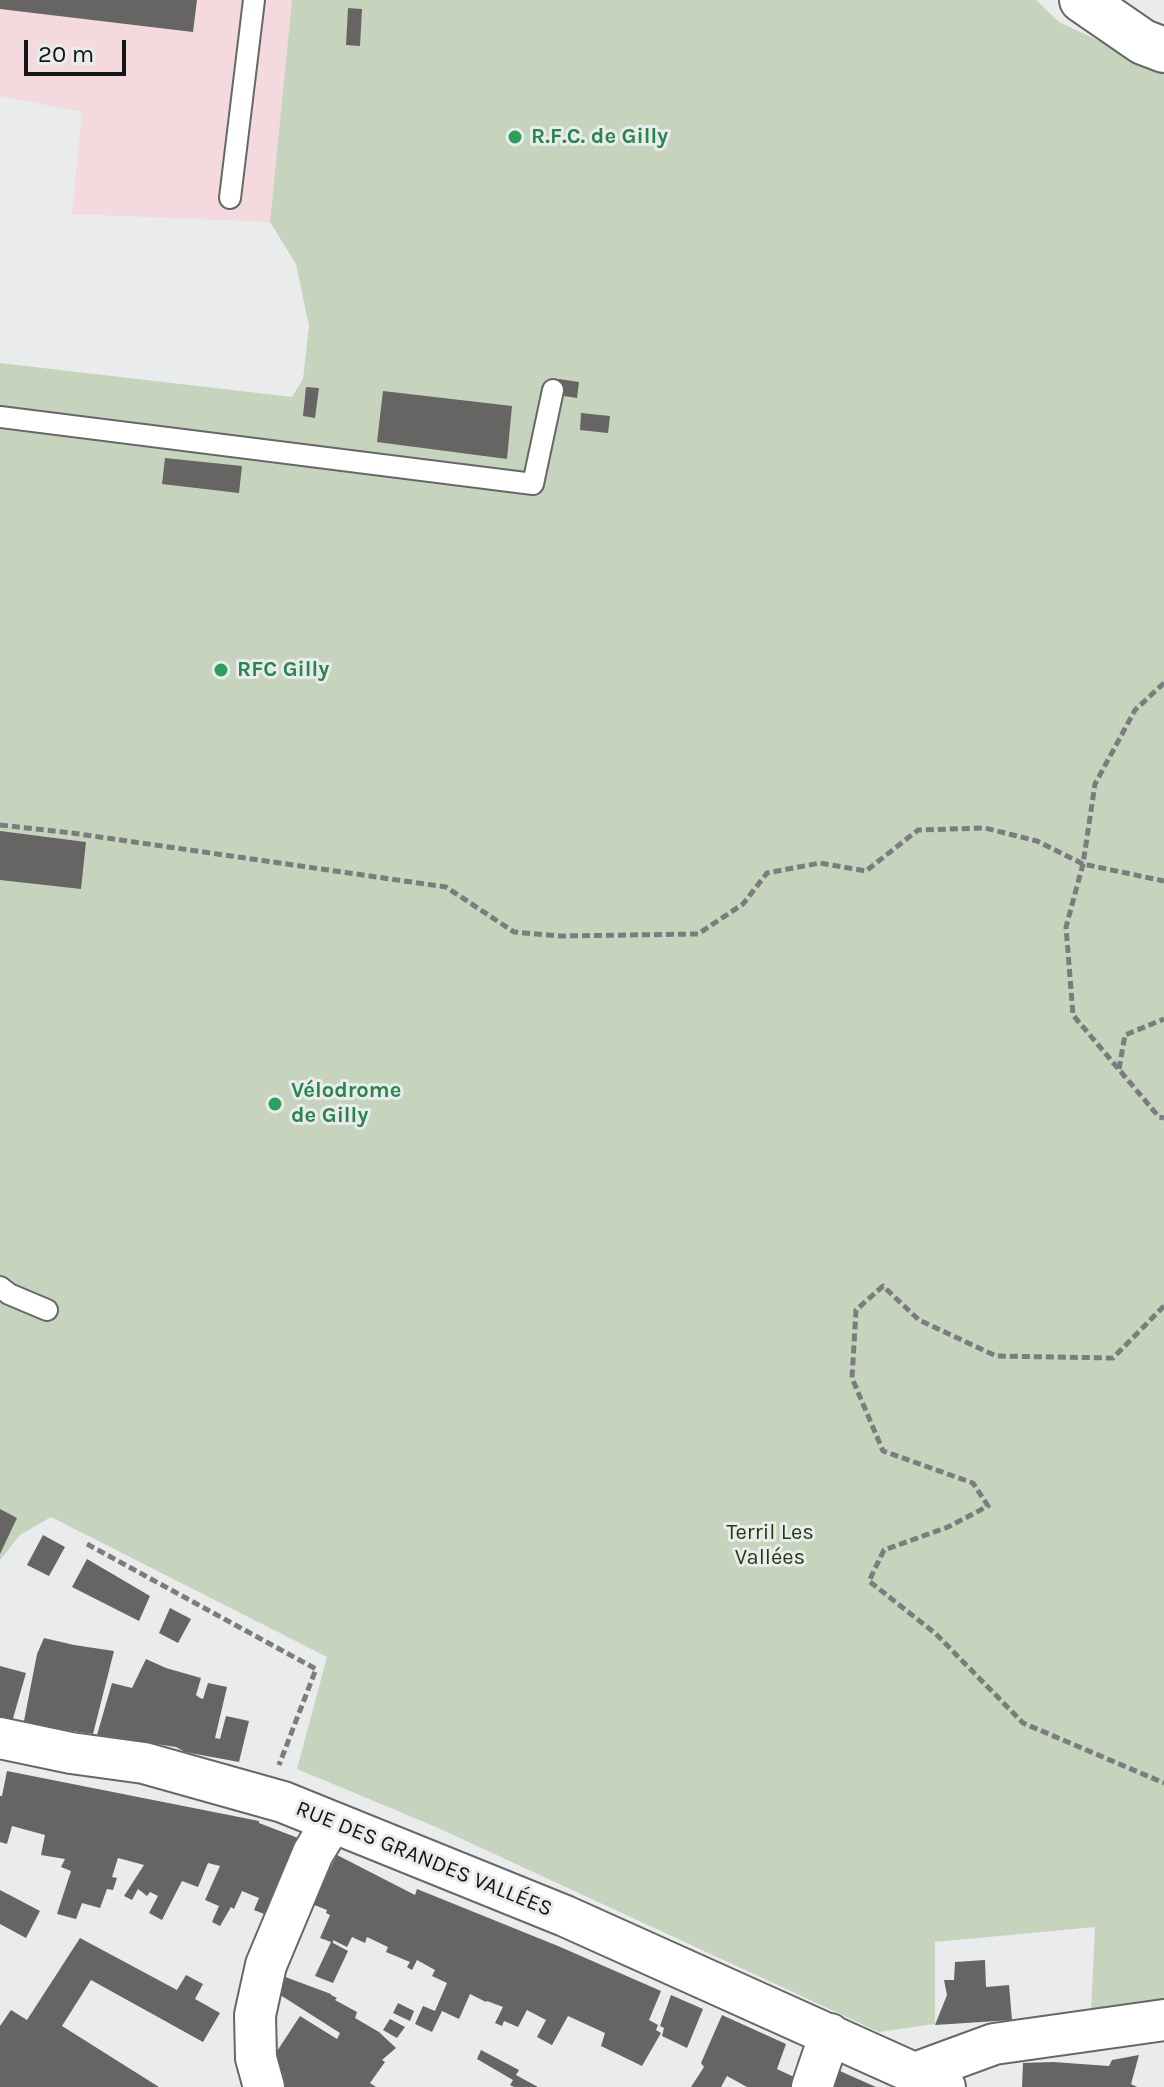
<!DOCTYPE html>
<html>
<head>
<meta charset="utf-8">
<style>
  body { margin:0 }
  #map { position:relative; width:1164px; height:2087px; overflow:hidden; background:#eaebec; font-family:Karla,sans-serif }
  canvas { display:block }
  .scale { position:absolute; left:24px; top:40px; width:102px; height:36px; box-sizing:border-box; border:4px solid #151616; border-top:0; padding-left:10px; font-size:24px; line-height:28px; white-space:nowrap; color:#151616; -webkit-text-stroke:6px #eaebec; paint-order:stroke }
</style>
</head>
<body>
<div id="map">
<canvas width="1164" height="2087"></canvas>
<div class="scale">20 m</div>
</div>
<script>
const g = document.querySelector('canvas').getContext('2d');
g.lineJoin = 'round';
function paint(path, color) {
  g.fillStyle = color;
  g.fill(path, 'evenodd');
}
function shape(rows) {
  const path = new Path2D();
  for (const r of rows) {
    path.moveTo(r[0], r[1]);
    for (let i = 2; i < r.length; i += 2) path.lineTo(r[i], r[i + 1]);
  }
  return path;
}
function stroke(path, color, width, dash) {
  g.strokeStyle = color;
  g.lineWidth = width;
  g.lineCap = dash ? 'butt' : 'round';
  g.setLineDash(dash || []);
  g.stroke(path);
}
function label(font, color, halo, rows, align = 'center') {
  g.font = font + ' Karla,sans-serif';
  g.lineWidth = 6;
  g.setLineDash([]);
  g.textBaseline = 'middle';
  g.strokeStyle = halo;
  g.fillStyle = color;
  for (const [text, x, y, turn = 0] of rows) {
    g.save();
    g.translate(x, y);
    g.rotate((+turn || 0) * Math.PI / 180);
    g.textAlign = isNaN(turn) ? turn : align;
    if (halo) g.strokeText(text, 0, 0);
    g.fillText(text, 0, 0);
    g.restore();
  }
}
paint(shape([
  [0,0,292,0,270,222,72,214,82,112,0,96]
]), '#f4d9df');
paint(shape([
  [292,0,1036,0,1059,22,1164,71,1164,1999,1091,2011,1095,1927,935,1942,935,2024,879,2032,436,1827,297,1769,327,1657,51,1517,20,1535,0,1560,0,363,292,397,303,379,309,326,296,264,270,222]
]), '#c6d4be');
paint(shape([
  [0,0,197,0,193,32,0,9],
  [348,8,362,9,360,46,346,45],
  [559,379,579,382,577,398,557,395],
  [306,387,319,388,315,418,303,416],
  [383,391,512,406,507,459,377,442],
  [581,413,610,416,608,433,580,430],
  [165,458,242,466,239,493,162,484],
  [0,831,86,842,81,889,0,880],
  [0,1509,17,1518,0,1554],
  [43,1535,65,1547,49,1576,27,1565],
  [87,1559,150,1596,139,1621,72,1587],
  [170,1608,191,1619,178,1643,159,1633],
  [44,1638,74,1645,114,1651,93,1734,52,1728,24,1721,37,1654],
  [146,1659,166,1668,201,1678,196,1695,200,1698,203,1699,208,1683,227,1687,215,1738,220,1739,226,1716,249,1721,239,1762,185,1752,176,1747,97,1735,112,1683,132,1688],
  [0,1666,26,1673,12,1722,0,1719],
  [7,1771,259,1821,259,1823,298,1838,264,1914,254,1910,259,1898,242,1891,234,1909,231,1907,220,1926,212,1922,219,1906,205,1900,220,1866,208,1863,198,1887,182,1881,162,1920,149,1913,158,1896,150,1892,147,1896,138,1889,132,1900,124,1896,144,1865,118,1858,112,1877,117,1878,113,1890,107,1889,100,1908,82,1903,76,1919,57,1914,71,1871,61,1867,65,1859,41,1855,45,1835,12,1826,7,1844,0,1842,0,1796,2,1796],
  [337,1855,415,1895,417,1889,558,1946,661,1991,649,2020,658,2025,656,2030,661,2033,642,2066,601,2046,605,2033,568,2016,552,2045,537,2037,546,2020,527,2010,518,2027,504,2021,502,2026,495,2023,503,2007,487,2001,486,2002,470,1994,459,2019,442,2011,432,2032,415,2024,423,2006,435,2011,447,1983,432,1976,435,1970,417,1960,412,1970,407,1967,410,1962,386,1952,388,1947,367,1937,365,1943,352,1937,347,1947,333,1940,333,1943,348,1951,333,1983,315,1976,331,1942,320,1938,330,1915,326,1913,327,1910,312,1904],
  [0,1890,40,1911,26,1938,0,1924],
  [80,1938,177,1990,186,1975,203,1984,195,1999,220,2013,203,2042,91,1980,62,2026,159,2087,0,2087,0,2026,11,2010,27,2020],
  [985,1960,986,1987,1009,1985,1012,2020,935,2025,947,1995,944,1980,954,1980,955,1962],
  [280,1975,331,1994,331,1995,337,1998,335,2000,357,2012,355,2018,379,2032,396,2048,382,2060,385,2062,370,2083,376,2087,281,2087,277,2085,284,2075,268,2065,300,2016,337,2039,340,2033,274,1991],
  [671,1995,703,2009,687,2048,662,2036,664,2028,660,2026],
  [398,2003,414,2011,410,2021,393,2013],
  [722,2015,786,2044,777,2069,809,2084,807,2087,747,2087,727,2076,721,2087,691,2087,704,2067,701,2063],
  [390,2019,405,2027,397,2038,383,2030],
  [481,2050,519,2070,516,2075,538,2087,514,2087,510,2085,513,2080,477,2059],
  [1139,2055,1131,2084,1137,2087,1022,2087,1023,2063,1053,2062,1109,2066,1112,2060],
  [840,2071,876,2087,819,2087,826,2077]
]), '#666564');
const service = shape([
  [230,198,254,0],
  [0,417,533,484,553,390],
  [0,1287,9,1294,47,1310]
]);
const minor = shape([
  [0,1738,71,1753,144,1763,283,1802,565,1916,945,2087],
  [915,2073,994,2044,1164,2020],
  [264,2087,256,2058,255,2015,266,1965,313,1853,332,1822],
  [812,2087,830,2034]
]);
const secondary = shape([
  [1082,0,1143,42,1164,50]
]);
stroke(service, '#666768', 24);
stroke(minor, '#666768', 44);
stroke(secondary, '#666768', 48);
stroke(shape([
  [1164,683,1135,710,1095,784,1083,864,1066,927,1073,1015,1159,1117,1164,1118],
  [0,825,72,833,446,887,514,932,560,936,698,934,743,904,767,873,820,863,866,871,918,830,985,828,1037,841,1083,864,1164,881],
  [1119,1069,1125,1035,1164,1019],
  [1164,1306,1113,1358,996,1356,919,1320,883,1286,856,1310,852,1378,883,1451,973,1483,988,1506,948,1527,884,1550,869,1581,936,1634,1023,1723,1164,1783],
  [87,1544,316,1669,279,1765]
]), '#7b7c7d', 5, [8, 4]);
stroke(service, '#fff', 20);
stroke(minor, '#fff', 40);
stroke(secondary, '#fff', 44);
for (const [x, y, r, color] of [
  [515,137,8,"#2e9e5b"],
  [221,670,8,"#2e9e5b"],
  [275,1104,8,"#2e9e5b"]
]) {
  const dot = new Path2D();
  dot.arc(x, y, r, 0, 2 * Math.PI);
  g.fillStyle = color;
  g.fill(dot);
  stroke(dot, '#eaebec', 3);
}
label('bold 22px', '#27864d', '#eaebec', [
  ["R.F.C. de Gilly",531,137],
  ["RFC Gilly",237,670],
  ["Vélodrome",291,1091],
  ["de Gilly",291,1116]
], 'left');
label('22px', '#1e3c08', '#eaebec', [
  ["Terril Les",770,1533],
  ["Vallées",770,1558]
]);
label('22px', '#151616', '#eaebec', [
  ["RUE DES GRANDES VALLÉES",424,1859,22]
]);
</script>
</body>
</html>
